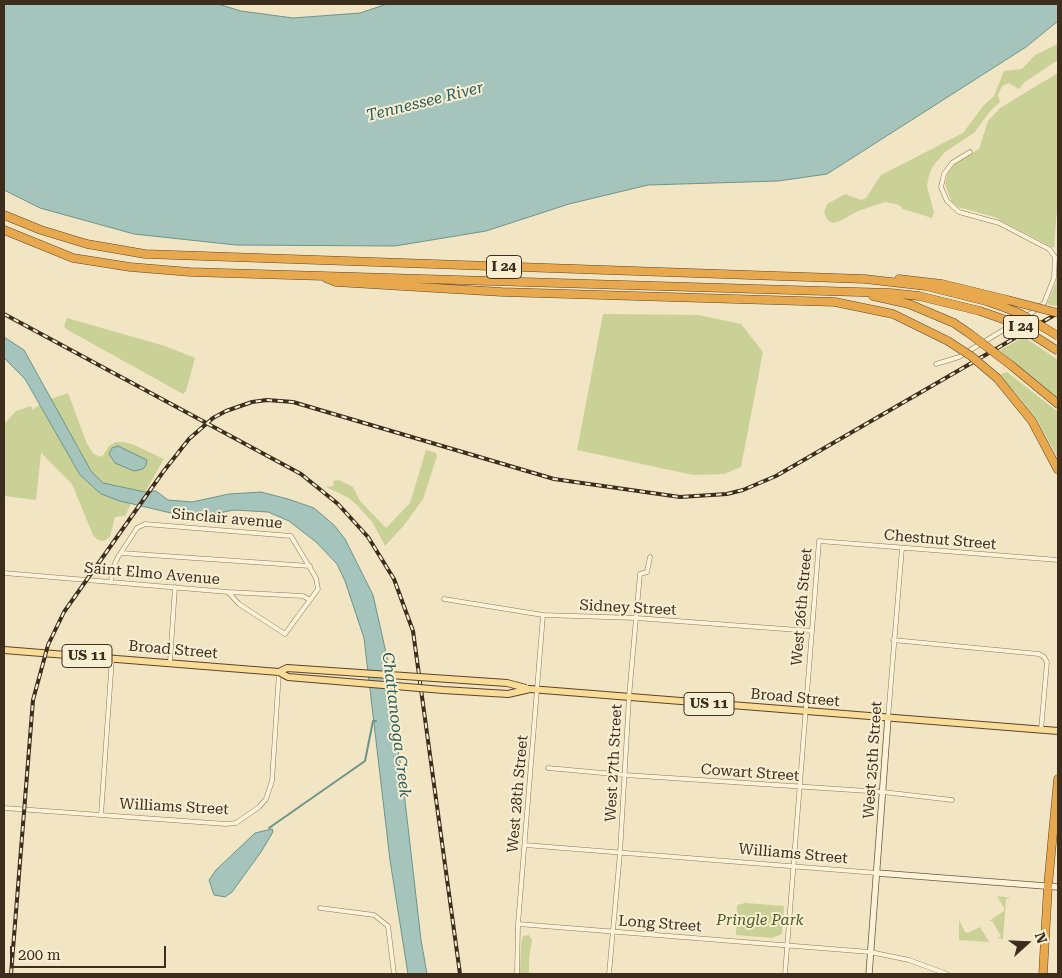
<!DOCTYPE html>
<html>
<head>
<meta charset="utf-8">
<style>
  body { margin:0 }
  #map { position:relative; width:1062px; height:978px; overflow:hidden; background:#f2e5c3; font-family:"Roboto Serif",serif }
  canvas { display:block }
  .frame { position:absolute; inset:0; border:5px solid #3d2d1d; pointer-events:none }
  .north { position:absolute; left:1002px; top:918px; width:50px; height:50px; -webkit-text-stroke:4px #f8efd3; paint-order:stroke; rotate:70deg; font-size:14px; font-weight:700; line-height:20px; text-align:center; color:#3d2d1d }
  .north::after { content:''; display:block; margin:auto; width:18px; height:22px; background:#3d2d1d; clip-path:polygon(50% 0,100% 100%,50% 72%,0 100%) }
  .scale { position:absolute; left:10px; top:946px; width:156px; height:22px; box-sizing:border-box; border:2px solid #3d2d1d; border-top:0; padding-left:6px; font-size:15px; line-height:18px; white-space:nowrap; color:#3d2d1d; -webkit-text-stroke:4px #f8efd3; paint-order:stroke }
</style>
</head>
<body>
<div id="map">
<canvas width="1062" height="978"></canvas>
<div class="frame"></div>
<div class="north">N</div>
<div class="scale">200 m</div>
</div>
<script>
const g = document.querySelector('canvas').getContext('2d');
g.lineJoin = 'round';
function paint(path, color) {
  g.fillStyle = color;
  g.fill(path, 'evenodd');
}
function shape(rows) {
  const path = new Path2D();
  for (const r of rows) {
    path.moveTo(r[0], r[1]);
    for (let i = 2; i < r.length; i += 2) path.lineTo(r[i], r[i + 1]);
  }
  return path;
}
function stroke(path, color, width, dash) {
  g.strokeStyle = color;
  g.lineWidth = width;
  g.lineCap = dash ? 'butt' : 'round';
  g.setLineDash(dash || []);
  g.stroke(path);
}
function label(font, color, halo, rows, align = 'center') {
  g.font = font + ' "Roboto Serif",serif';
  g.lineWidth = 4;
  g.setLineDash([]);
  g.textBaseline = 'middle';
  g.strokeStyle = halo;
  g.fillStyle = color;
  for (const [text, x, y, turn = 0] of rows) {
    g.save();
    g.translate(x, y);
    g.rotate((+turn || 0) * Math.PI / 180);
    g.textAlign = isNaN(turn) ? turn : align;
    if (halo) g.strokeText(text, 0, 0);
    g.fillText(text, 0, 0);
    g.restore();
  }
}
paint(shape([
  [1058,44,1058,60,1025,82,1019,89,1009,83,1002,86,998,95,1000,102,991,110,974,133,945,152,933,166,929,175,927,186,934,213,932,218,903,209,899,205,885,202,858,211,840,221,832,223,828,220,824,213,827,204,845,194,861,200,866,198,881,175,963,133,984,105,994,96,1004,71,1022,69,1035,55],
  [1058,73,1058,196,1054,248,994,217,958,207,951,201,945,184,948,172,956,163,979,149,988,121,1000,108],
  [1058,266,1058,304,1055,306,1047,304,1056,283],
  [603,314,698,315,741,324,763,352,741,467,724,474,693,475,577,450],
  [67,318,165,346,195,358,186,391,183,394,66,329,64,326],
  [1024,337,1058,360,1058,402,1000,350],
  [1007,372,1058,412,1058,458,1036,418,1020,398,998,375],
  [68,393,87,444,94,454,102,457,109,446,116,442,123,442,132,444,164,459,145,492,103,483,91,471,51,399],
  [110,459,147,463,143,469,134,471],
  [40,404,80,475,120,501,131,504,125,516,115,517,110,537,104,541,98,540,93,535,72,484,41,453,36,500,4,496,4,424,16,411,31,406,33,410],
  [426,450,436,453,437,456,423,499,405,524,385,546,373,523,357,505,349,498,326,487,334,486,333,481,339,480,353,487,360,501,386,528,410,503],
  [997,896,1011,898,1006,899,1003,939,997,938,1001,936,992,921,989,921,1004,911,1004,908],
  [745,903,784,906,782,934,772,938,736,935,737,905],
  [959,920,965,932,968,933,980,927,989,942,959,940],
  [529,935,532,940,529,959,529,974,520,974,521,944,523,936]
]), '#c9d196');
const water = shape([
  [4,4,218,4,241,11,293,18,360,13,387,4,1058,4,1058,21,1026,47,827,174,778,181,648,185,569,204,486,231,395,246,236,245,134,234,40,208,4,190,4,4],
  [4,337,24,350,91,471,103,483,145,492,156,491,168,500,192,502,229,494,261,492,288,499,314,508,334,525,345,539,373,595,389,666,388,700,401,766,421,940,427,974,408,974,390,860,364,638,345,581,337,564,316,542,289,521,268,512,234,510,192,518,120,501,101,494,80,475,25,379,4,358,4,337],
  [118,446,147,460,146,465,143,469,134,471,115,463,109,454,112,448,118,446],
  [272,829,273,832,261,852,232,892,225,897,214,895,209,880,216,870,255,833,272,829]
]);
paint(water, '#a5c4bc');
stroke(water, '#6b948b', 1);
stroke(shape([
  [269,828,365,761,373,721,376,721]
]), '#6b948b', 2);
const street = shape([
  [936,364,959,357,1033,312,1044,303,1054,278,1055,257,1049,249,999,223,959,212,947,201,941,187,944,174,952,163,970,152],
  [121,553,310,566],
  [4,573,228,592,239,604,285,634,318,589,316,578,291,536,145,524,137,528,118,557,113,568,111,582],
  [228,592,303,596,310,600],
  [444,599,543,615,636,618,812,631],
  [893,640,1039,654,1044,657,1047,662,1041,730],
  [170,662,175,587],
  [888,718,902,548],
  [548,768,625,775,883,792,952,800],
  [4,808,226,824,236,823,259,807,266,799,272,781,279,672],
  [101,815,112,658],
  [525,845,877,873],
  [320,908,374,915,388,926,394,974],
  [518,924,870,952,909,960,947,974],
  [517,974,518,924,543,615],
  [609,974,620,853,629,697,636,618,640,574,647,572,650,557],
  [785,974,819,541,1058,560]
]);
const secondary = shape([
  [877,873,1058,887],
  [869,974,888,718]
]);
const primary = shape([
  [4,650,279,672],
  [530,689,1058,731]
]);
const highway = shape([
  [4,215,41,230,87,244,145,254,865,279,926,286,986,301,1006,308],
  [4,230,73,258,130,267,190,272,891,293,919,296,980,311],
  [326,278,336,282,502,292,835,302,893,314,948,341],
  [899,279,942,284,1008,300],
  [873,296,909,304,954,323,970,334],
  [1012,366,1058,404],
  [997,378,1032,421,1058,470],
  [1043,974,1048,886,1058,779]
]);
stroke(street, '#8e7658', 5);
stroke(secondary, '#70573b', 7);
stroke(primary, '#5b442c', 8);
stroke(highway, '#5b442c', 9);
stroke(street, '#fcf2d7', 4);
stroke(secondary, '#fcf2d7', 5.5);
stroke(primary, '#f8dc98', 6);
stroke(highway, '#e8a84d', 8);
const rail = shape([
  [4,314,301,474,338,504,368,537,394,579,413,631,460,974],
  [11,974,33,700,48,645,64,612,163,472,189,439,213,418,226,411,252,402,267,400,293,402,554,479,680,497,727,494,743,490,776,476,1058,313]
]);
stroke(rail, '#3d2d1d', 4);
stroke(rail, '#f8efd3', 2, [5.5]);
const primaryBridge = shape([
  [279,672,288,677,443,690,508,694,530,689],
  [279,672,287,668,507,683,526,688]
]);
const highwayBridge = shape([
  [1008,300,1058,313],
  [1006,308,1021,314,1058,336],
  [980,311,1014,323,1058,351],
  [970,334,1012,366],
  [948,341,971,356,997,378]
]);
stroke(primaryBridge, '#5b442c', 8, []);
stroke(highwayBridge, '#5b442c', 9, []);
stroke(primaryBridge, '#f8dc98', 6);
stroke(highwayBridge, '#e8a84d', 8);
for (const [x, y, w] of [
  [504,267,35],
  [1021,327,35],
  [87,656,50],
  [709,704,50]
]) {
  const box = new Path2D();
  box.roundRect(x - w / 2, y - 11.5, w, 23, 4);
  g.fillStyle = '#f8efd3';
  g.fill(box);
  stroke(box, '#3d2d1d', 1);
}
label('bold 14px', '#3d2d1d', null, [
  ["I 24",504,267],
  ["I 24",1021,327],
  ["US 11",87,656],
  ["US 11",709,704]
]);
label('15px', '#3d2d1d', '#f8efd3', [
  ["Sinclair avenue",227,519,5],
  ["Chestnut Street",940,540,5],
  ["Saint Elmo Avenue",152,574,5],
  ["West 26th Street",802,607,-85],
  ["Sidney Street",628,608,3],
  ["Broad Street",173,650,5],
  ["Broad Street",795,698,5],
  ["West 25th Street",873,760,-86],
  ["West 27th Street",614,763,-87],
  ["Cowart Street",750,773,4],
  ["West 28th Street",518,794,-85],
  ["Williams Street",174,807,3],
  ["Williams Street",793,854,5],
  ["Long Street",660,924,4]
]);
label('italic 15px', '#4b5b22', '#f8efd3', [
  ["Pringle Park",760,921]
]);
label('italic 16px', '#2b5e5c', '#f8efd3', [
  ["Tennessee River",425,102,-14],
  ["Chattanooga Creek",396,725,83]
]);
</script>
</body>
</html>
